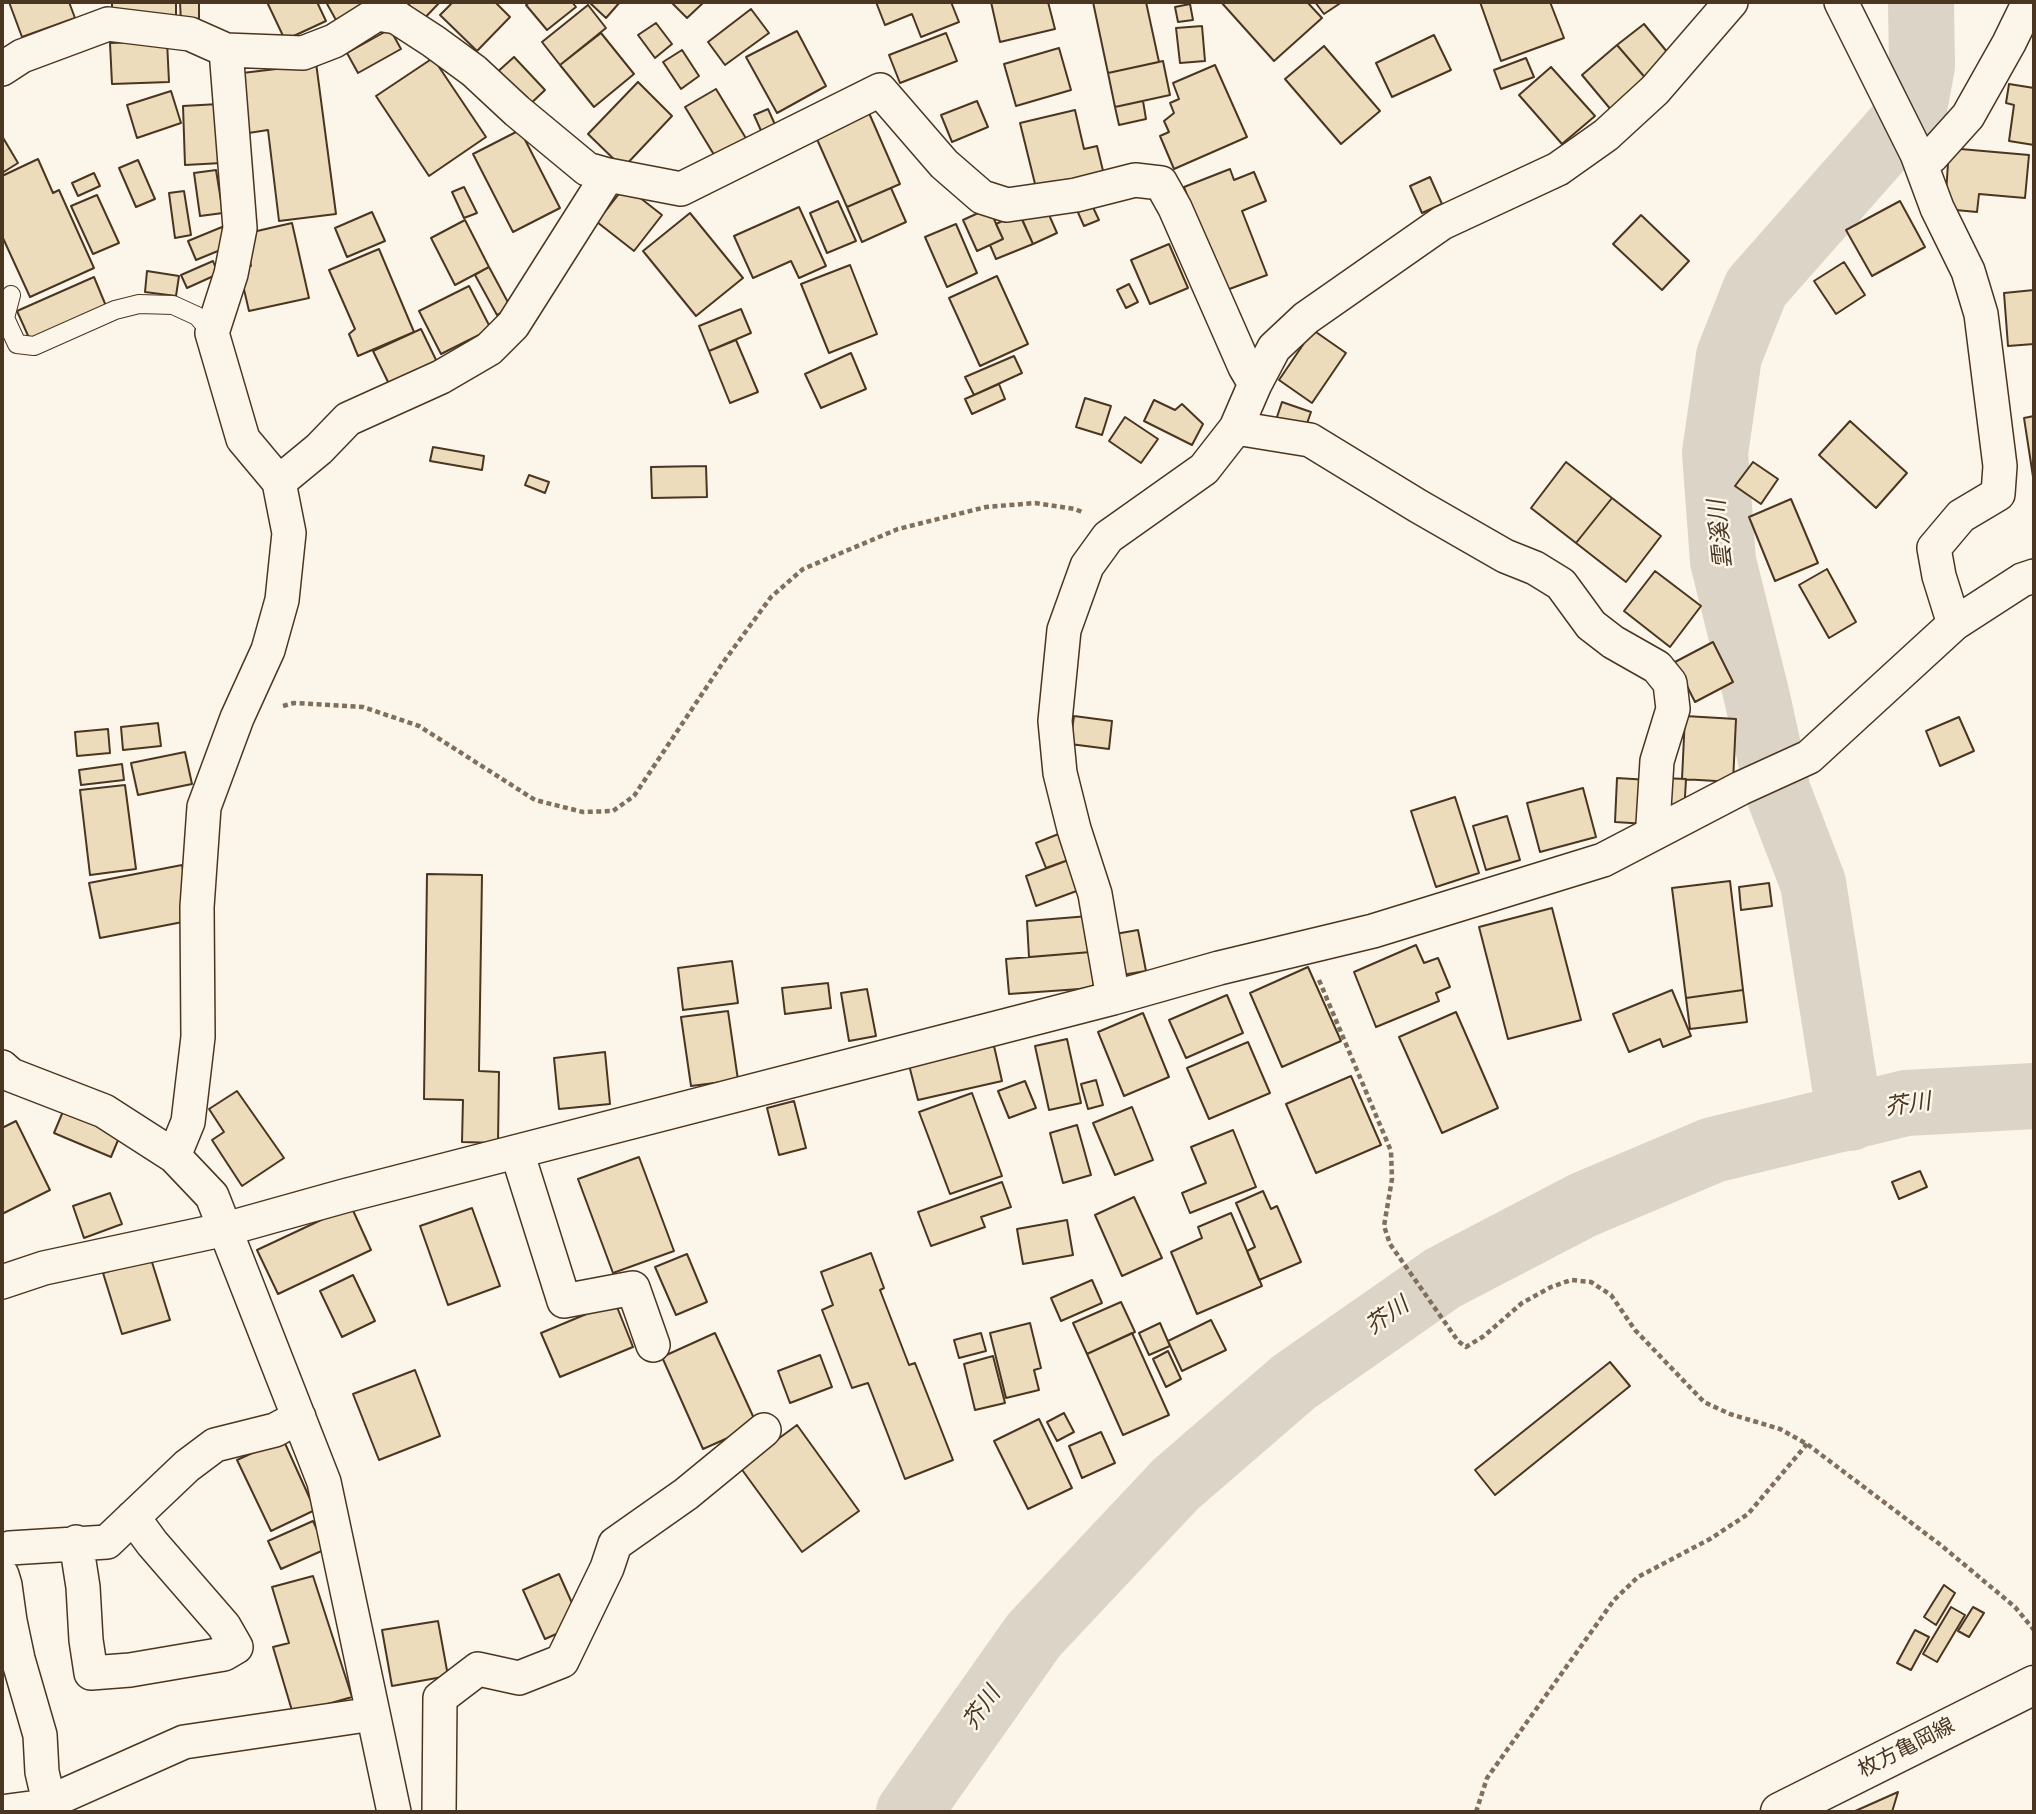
<!DOCTYPE html>
<html>
<head>
<meta charset="utf-8">
<style>
  body { margin:0 }
  #map { position:relative; width:2036px; height:1814px; overflow:hidden; background:#fbf6e9; font-family:Jost,sans-serif }
  canvas { display:block }
  .frame { position:absolute; inset:0; border:4px solid #4a3520; pointer-events:none }
</style>
</head>
<body>
<div id="map">
<canvas width="2036" height="1814"></canvas>
<div class="frame"></div>
</div>
<script>
const g = document.querySelector('canvas').getContext('2d');
g.lineJoin = 'round';
function shape(rows) {
  const path = new Path2D();
  for (const r of rows) {
    path.moveTo(r[0], r[1]);
    for (let i = 2; i < r.length; i += 2) path.lineTo(r[i], r[i + 1]);
  }
  return path;
}
function stroke(path, color, width, dash) {
  g.strokeStyle = color;
  g.lineWidth = width;
  g.lineCap = dash ? 'butt' : 'round';
  g.setLineDash(dash || []);
  g.stroke(path);
}
function paint(path, color) {
  g.fillStyle = color;
  g.fill(path, 'evenodd');
}
function label(font, color, halo, rows, align = 'center') {
  g.font = font + ' Jost,"Noto Sans JP",sans-serif';
  g.lineWidth = 5;
  g.setLineDash([]);
  g.textBaseline = 'middle';
  g.strokeStyle = halo;
  g.fillStyle = color;
  for (const [text, x, y, turn = 0] of rows) {
    g.save();
    g.translate(x, y);
    g.rotate((+turn || 0) * Math.PI / 180);
    g.textAlign = isNaN(turn) ? turn : align;
    if (halo) g.strokeText(text, 0, 0);
    g.fillText(text, 0, 0);
    g.restore();
  }
}
stroke(shape([
  [1850,1118,1813,883,1778,792,1757,697,1723,561,1715,453,1729,356,1756,288,1914,109,1922,66,1921,2],
  [909,1812,1034,1635,1176,1484,1294,1382,1443,1278,1583,1205,1713,1150,1906,1103,2034,1096]
]), '#dcd4c6', 66);
const building = shape([
  [9,2,69,2,75,18,22,37,9,2],
  [112,2,176,2,176,20,112,20,112,2],
  [180,2,199,2,199,23,181,23,180,2],
  [267,2,317,2,326,21,285,40,267,2],
  [326,2,370,2,336,20,326,2],
  [411,2,440,2,416,27,401,12,411,2],
  [453,2,495,2,510,17,477,51,440,15,453,2],
  [530,2,572,2,576,7,547,30,526,5,530,2],
  [589,2,620,2,606,18,589,2],
  [671,2,704,2,687,18,671,2],
  [876,2,951,2,959,22,921,37,912,14,885,25,876,2],
  [991,2,1048,2,1055,29,1000,42,991,2],
  [1093,2,1146,2,1159,62,1108,73,1093,2],
  [1221,2,1307,2,1322,18,1274,61,1221,2],
  [1315,2,1342,2,1324,14,1315,2],
  [1480,2,1550,2,1564,38,1501,61,1480,2],
  [1190,4,1193,20,1178,22,1175,7,1190,4],
  [588,5,606,28,560,65,542,42,588,5],
  [751,9,769,33,725,65,708,42,751,9],
  [656,23,672,44,655,58,638,35,656,23],
  [1644,24,1673,59,1648,81,1617,45,1644,24],
  [1202,26,1205,61,1180,63,1176,28,1202,26],
  [390,29,401,49,358,73,347,53,390,29],
  [797,31,826,86,777,113,746,57,797,31],
  [601,33,634,74,594,107,560,65,601,33],
  [946,33,957,61,900,83,889,55,946,33],
  [1434,35,1451,70,1392,97,1376,63,1434,35],
  [167,41,169,82,112,84,110,43,167,41],
  [1617,45,1648,81,1612,111,1582,75,1617,45],
  [1324,46,1380,111,1341,144,1285,79,1324,46],
  [1059,48,1071,90,1016,106,1004,64,1059,48],
  [682,50,699,76,681,89,663,62,682,50],
  [315,55,336,214,279,221,268,130,242,134,234,74,276,69,274,60,315,55],
  [514,57,545,90,525,109,494,75,514,57],
  [433,58,486,137,429,176,376,96,433,58],
  [1526,58,1534,77,1501,89,1494,70,1526,58],
  [1163,61,1170,95,1115,107,1108,73,1163,61],
  [1215,65,1247,137,1174,169,1160,136,1169,132,1164,121,1174,113,1170,103,1179,99,1173,83,1215,65],
  [1551,67,1595,116,1562,144,1519,95,1551,67],
  [638,82,672,116,623,168,588,134,638,82],
  [2009,84,2034,88,2034,145,2009,141,2014,105,2006,103,2009,84],
  [716,89,747,140,716,158,685,107,716,89],
  [171,91,181,123,137,138,127,105,171,91],
  [977,101,988,127,952,142,941,115,977,101],
  [1143,101,1146,119,1119,125,1115,107,1143,101],
  [219,104,222,163,185,165,183,106,219,104],
  [768,109,777,129,763,135,754,115,768,109],
  [1075,110,1084,149,1097,146,1105,179,1038,196,1020,123,1075,110],
  [869,113,900,184,847,207,816,137,869,113],
  [520,130,560,208,513,232,473,154,520,130],
  [2,136,18,163,2,173,2,136],
  [1949,148,2029,155,2025,198,1979,194,1977,212,1945,209,1949,148],
  [38,159,53,193,59,190,94,268,30,297,2,236,2,176,38,159],
  [138,160,155,199,136,207,119,168,138,160],
  [1230,169,1234,180,1254,172,1266,201,1242,211,1267,275,1224,291,1184,187,1230,169],
  [216,170,223,213,200,216,194,173,216,170],
  [94,173,100,186,78,196,72,183,94,173],
  [1430,177,1442,204,1422,213,1410,186,1430,177],
  [625,186,662,215,634,251,597,222,625,186],
  [464,187,477,213,464,218,452,192,464,187],
  [891,188,906,222,862,242,847,207,891,188],
  [184,191,191,235,175,238,169,193,184,191],
  [97,195,119,243,93,254,71,206,97,195],
  [838,201,856,241,827,253,810,213,838,201],
  [1090,201,1099,220,1084,226,1076,208,1090,201],
  [1900,201,1925,247,1872,276,1846,230,1900,201],
  [799,207,826,266,799,278,791,261,753,278,734,236,799,207],
  [989,208,1003,239,977,251,963,220,989,208],
  [1046,208,1057,233,1033,244,1022,219,1046,208],
  [372,212,385,241,347,257,335,228,372,212],
  [690,213,743,278,696,316,643,251,690,213],
  [1019,213,1033,244,996,259,990,245,1003,239,996,224,1019,213],
  [1641,215,1689,261,1662,290,1613,244,1641,215],
  [465,220,489,267,455,285,431,238,465,220],
  [292,223,309,298,249,311,239,268,251,266,244,234,292,223],
  [956,224,977,273,947,287,925,237,956,224],
  [222,227,230,246,196,260,188,241,222,227],
  [1169,244,1188,288,1150,304,1131,260,1169,244],
  [379,249,414,332,358,356,349,334,355,329,329,270,379,249],
  [213,261,218,274,187,288,181,275,213,261],
  [1844,262,1865,295,1836,314,1814,281,1844,262],
  [850,265,877,334,829,353,801,284,850,265],
  [489,267,511,308,497,315,475,275,489,267],
  [147,271,179,276,176,296,145,292,147,271],
  [997,276,1028,344,980,366,949,298,997,276],
  [94,277,106,306,30,340,17,311,94,277],
  [1129,284,1138,302,1126,308,1117,290,1129,284],
  [469,286,491,329,441,354,419,311,469,286],
  [2034,290,2034,344,2008,346,2004,293,2034,290],
  [741,309,751,333,709,351,699,326,741,309],
  [421,329,438,364,390,386,373,351,421,329],
  [1313,330,1346,353,1312,403,1279,380,1313,330],
  [736,340,758,392,730,403,709,351,736,340],
  [851,353,866,389,821,408,805,374,851,353],
  [1014,356,1022,373,974,395,965,377,1014,356],
  [999,384,1005,399,972,414,965,399,999,384],
  [1085,398,1111,406,1102,435,1076,427,1085,398],
  [1154,400,1175,410,1182,404,1203,424,1192,445,1144,421,1154,400],
  [1282,402,1311,412,1305,429,1276,420,1282,402],
  [2034,416,2034,483,2024,418,2034,416],
  [1125,417,1158,439,1141,463,1109,441,1125,417],
  [1850,421,1907,473,1876,508,1819,455,1850,421],
  [433,447,484,456,482,470,430,461,433,447],
  [1566,462,1612,498,1576,543,1531,508,1566,462],
  [1753,462,1778,479,1761,504,1735,486,1753,462],
  [706,466,707,497,652,498,651,467,706,466],
  [529,475,549,482,545,493,525,485,529,475],
  [1612,498,1661,536,1626,582,1576,543,1612,498],
  [1791,499,1818,563,1775,581,1749,517,1791,499],
  [1827,569,1856,622,1829,638,1799,585,1827,569],
  [1655,571,1701,606,1670,647,1624,611,1655,571],
  [1713,642,1733,682,1695,702,1675,662,1713,642],
  [1074,716,1112,721,1109,749,1070,744,1074,716],
  [1685,716,1736,719,1733,782,1682,779,1685,716],
  [1959,717,1974,751,1940,766,1926,731,1959,717],
  [158,723,161,746,123,750,121,727,158,723],
  [108,729,110,753,77,756,75,732,108,729],
  [185,752,192,784,138,795,131,763,185,752],
  [122,764,124,780,81,785,79,770,122,764],
  [1617,778,1649,780,1647,824,1615,822,1617,778],
  [1662,778,1686,779,1684,815,1661,813,1662,778],
  [125,785,136,869,90,875,80,790,125,785],
  [1583,788,1596,837,1540,852,1527,803,1583,788],
  [1455,797,1479,873,1436,887,1411,811,1455,797],
  [1507,816,1520,860,1486,870,1473,826,1507,816],
  [1061,833,1071,859,1046,868,1036,843,1061,833],
  [1071,859,1082,889,1036,906,1026,876,1071,859],
  [182,865,193,920,100,938,89,883,182,865],
  [427,874,482,875,479,1071,499,1072,498,1143,462,1142,463,1100,424,1099,427,874],
  [1730,881,1743,990,1686,998,1672,888,1730,881],
  [1769,883,1772,906,1741,910,1739,887,1769,883],
  [1552,908,1581,1020,1508,1039,1479,927,1552,908],
  [1089,916,1091,952,1029,957,1027,921,1089,916],
  [1138,930,1146,971,1122,975,1115,934,1138,930],
  [1416,945,1424,963,1438,958,1450,987,1436,993,1439,1001,1376,1027,1354,972,1416,945],
  [1091,952,1094,988,1009,994,1006,959,1091,952],
  [732,961,738,1003,683,1010,678,968,732,961],
  [1308,967,1341,1041,1282,1067,1250,993,1308,967],
  [828,983,831,1008,785,1014,782,988,828,983],
  [867,989,876,1036,849,1041,841,993,867,989],
  [1672,990,1691,1036,1663,1047,1660,1039,1629,1052,1613,1014,1672,990],
  [1743,990,1747,1022,1690,1029,1686,998,1743,990],
  [1227,995,1243,1033,1186,1058,1169,1020,1227,995],
  [728,1011,738,1080,691,1086,681,1017,728,1011],
  [1456,1012,1498,1108,1442,1133,1399,1037,1456,1012],
  [1143,1013,1169,1077,1124,1096,1098,1032,1143,1013],
  [1067,1039,1081,1103,1049,1110,1035,1046,1067,1039],
  [1248,1042,1270,1093,1209,1119,1187,1068,1248,1042],
  [994,1046,1002,1081,918,1100,909,1065,994,1046],
  [605,1052,610,1104,559,1109,554,1058,605,1052],
  [1351,1076,1381,1145,1316,1173,1286,1104,1351,1076],
  [1096,1080,1103,1105,1088,1109,1081,1084,1096,1080],
  [1025,1081,1036,1108,1009,1118,998,1091,1025,1081],
  [237,1091,284,1158,242,1186,212,1140,224,1132,209,1109,237,1091],
  [972,1093,1002,1176,950,1194,919,1112,972,1093],
  [794,1101,806,1148,779,1155,767,1108,794,1101],
  [1132,1107,1153,1160,1115,1175,1093,1123,1132,1107],
  [64,1109,121,1133,111,1157,54,1133,64,1109],
  [16,1121,50,1190,2,1214,2,1128,16,1121],
  [1077,1125,1091,1175,1063,1183,1050,1133,1077,1125],
  [1233,1130,1256,1187,1190,1213,1182,1193,1206,1183,1191,1147,1233,1130],
  [639,1157,674,1251,613,1273,578,1179,639,1157],
  [1920,1171,1927,1187,1899,1199,1892,1182,1920,1171],
  [1002,1182,1011,1207,981,1217,985,1227,931,1246,918,1212,1002,1182],
  [1263,1191,1271,1209,1277,1206,1301,1262,1259,1280,1247,1251,1255,1247,1236,1203,1263,1191],
  [110,1193,122,1224,84,1238,73,1206,110,1193],
  [1134,1197,1162,1258,1122,1276,1095,1215,1134,1197],
  [351,1206,371,1250,278,1294,257,1250,351,1206],
  [472,1208,500,1286,448,1305,420,1226,472,1208],
  [1231,1213,1262,1286,1197,1314,1171,1252,1202,1238,1198,1227,1231,1213],
  [1067,1220,1073,1255,1023,1264,1017,1229,1067,1220],
  [871,1253,884,1288,880,1290,909,1365,915,1363,953,1460,905,1479,868,1383,852,1388,822,1310,833,1305,821,1272,871,1253],
  [687,1254,707,1302,676,1315,655,1267,687,1254],
  [151,1259,170,1320,122,1334,103,1273,151,1259],
  [353,1275,375,1321,342,1337,320,1291,353,1275],
  [1092,1280,1102,1303,1061,1321,1051,1298,1092,1280],
  [615,1302,633,1347,560,1377,541,1333,615,1302],
  [1121,1302,1135,1332,1087,1354,1073,1323,1121,1302],
  [1211,1320,1226,1350,1182,1371,1168,1341,1211,1320],
  [1030,1323,1041,1368,1034,1370,1039,1390,1006,1398,990,1333,1030,1323],
  [1160,1323,1170,1346,1149,1355,1139,1333,1160,1323],
  [715,1333,757,1425,703,1449,662,1357,715,1333],
  [981,1333,986,1351,959,1358,954,1340,981,1333],
  [1132,1333,1169,1415,1123,1435,1087,1354,1132,1333],
  [1168,1351,1181,1379,1166,1387,1153,1359,1168,1351],
  [820,1355,832,1387,790,1403,778,1371,820,1355],
  [993,1356,1005,1403,975,1410,964,1364,993,1356],
  [1610,1362,1630,1386,1495,1495,1475,1470,1610,1362],
  [415,1370,440,1436,379,1460,353,1394,415,1370],
  [1064,1413,1074,1432,1057,1441,1047,1422,1064,1413],
  [1039,1419,1072,1488,1028,1509,994,1441,1039,1419],
  [797,1425,859,1511,802,1552,740,1467,797,1425],
  [1101,1432,1115,1463,1082,1478,1069,1446,1101,1432],
  [283,1439,315,1510,271,1531,237,1460,283,1439],
  [313,1521,326,1549,281,1569,268,1541,313,1521],
  [559,1574,581,1623,545,1639,523,1590,559,1574],
  [313,1576,352,1697,293,1714,273,1647,289,1643,272,1587,313,1576],
  [1944,1585,1955,1593,1936,1625,1924,1617,1944,1585],
  [1951,1607,1965,1615,1937,1662,1923,1654,1951,1607],
  [1973,1607,1984,1613,1969,1637,1958,1631,1973,1607],
  [438,1621,448,1676,392,1686,382,1630,438,1621],
  [1915,1630,1929,1637,1911,1670,1897,1663,1915,1630],
  [1898,1792,1892,1812,1853,1812,1898,1792]
]);
paint(building, '#ecdcbc');
stroke(building, '#4a3520', 2);
const lane = shape([
  [11,295,5,318,17,344,34,346,115,310,139,304,173,305,197,316,212,333]
]);
const street = shape([
  [1841,2,1917,154,1937,208,1968,271,1981,314,2000,466,1998,494,1961,516,1934,548,1939,576,1954,624],
  [377,14,396,17,433,41,474,71,517,111,587,169,608,175],
  [2,69,22,56,108,24,190,34,226,50,303,53,334,41,377,14,391,2],
  [1921,165,1932,156,1968,116,2009,43,2029,2],
  [1236,428,1310,440,1418,506,1505,556,1535,568,1561,584,1591,625,1613,642,1657,667,1670,683,1673,709,1657,761,1653,824,1655,832],
  [279,482,319,449,348,419,441,377,489,349,513,325,608,175,681,189,880,90,944,164,982,197,1007,205,1076,195,1135,180,1161,183,1175,208,1245,367,1255,384],
  [1113,998,1095,894,1074,829,1060,773,1055,721,1064,630,1087,566,1108,537,1204,469,1236,428,1255,384,1274,348,1306,318,1442,223,1558,169,1606,135,1655,90,1731,2],
  [2,1067,11,1075,104,1111,174,1156,212,1196,324,1482,394,1812],
  [517,1152,564,1301,633,1288,653,1345],
  [174,1156,188,1122,198,1037,197,907,204,807,237,718,268,650,282,600,289,533,279,482,243,439,212,333,231,274,240,228,226,50],
  [2,1282,44,1268,226,1229,344,1196,1113,998,1219,968,1373,931,1603,860,1741,788,1809,757,1954,624,2022,580,2034,576],
  [76,1542,83,1587,86,1640,91,1673,130,1670,224,1654,236,1647,224,1626,152,1543,133,1517],
  [2,1551,10,1548,107,1542,187,1466,215,1445,275,1430,299,1417],
  [2,1575,5,1585,10,1621,18,1659,40,1735,42,1772,49,1802],
  [2,1812,38,1807,184,1742,373,1714],
  [439,1812,440,1698,478,1669,519,1678,562,1661,607,1568,615,1544,686,1494,764,1430]
]);
const primary = shape([
  [1780,1812,2034,1685]
]);
stroke(lane, '#4a3520', 20);
stroke(street, '#4a3520', 36);
stroke(primary, '#4a3520', 41);
stroke(shape([
  [283,706,294,703,363,707,419,726,535,800,583,812,613,811,634,796,722,664,771,597,803,569,898,529,986,507,1035,503,1075,509,1084,513],
  [1319,980,1391,1151,1392,1179,1384,1226,1390,1244,1458,1341,1466,1347,1484,1336,1522,1303,1551,1287,1571,1280,1591,1282,1611,1295,1635,1330,1704,1402,1730,1414,1780,1429,1807,1444,1942,1546,2015,1607,2034,1630],
  [1476,1812,1487,1778,1614,1600,1638,1577,1710,1539,1748,1514,1807,1444]
]), '#7f6f5c', 4.5, [5, 3.5]);
stroke(lane, '#fbf6e9', 18);
stroke(street, '#fbf6e9', 33);
stroke(primary, '#fbf6e9', 38);
label('21px', '#4a3520', '#fbf6e9', [
  ["枚方亀岡線",1907,1749,-27]
]);
label('italic 23px', '#4a3520', '#fbf6e9', [
  ["雲溪川",1722,534,-96],
  ["芥川",1908,1106,-8],
  ["芥川",1388,1317,-35],
  ["芥川",983,1709,-55]
]);
</script>
</body>
</html>
